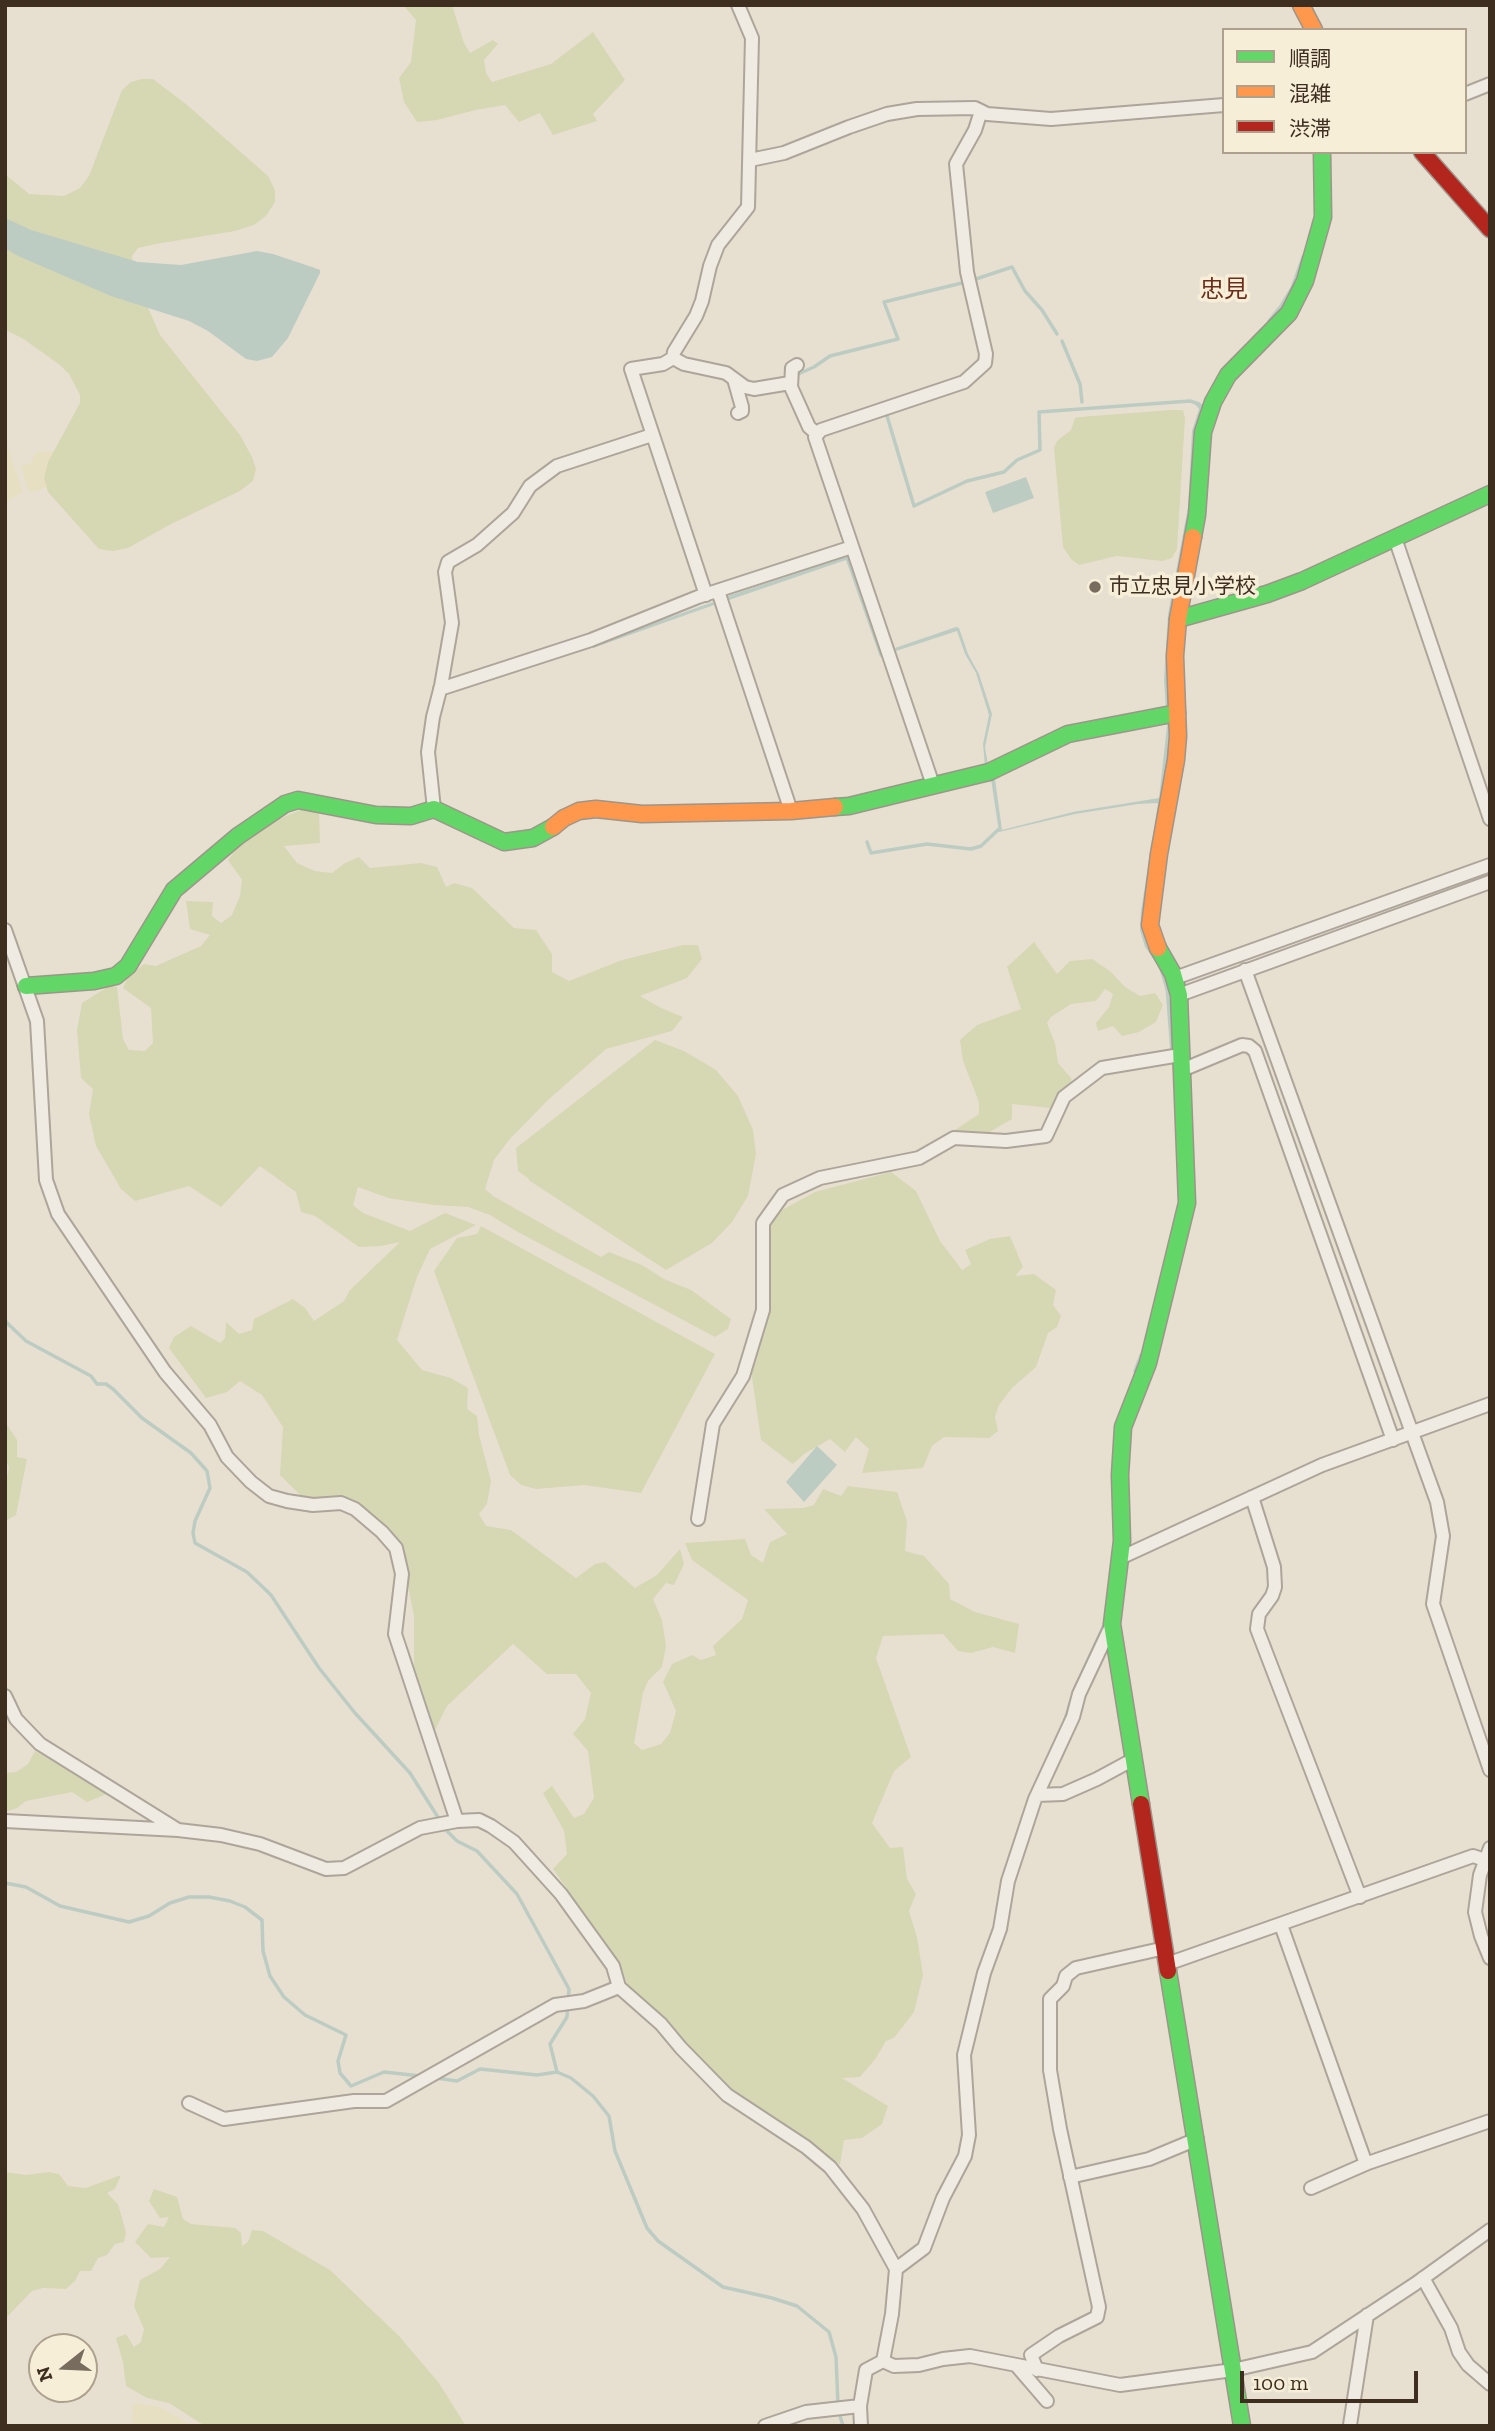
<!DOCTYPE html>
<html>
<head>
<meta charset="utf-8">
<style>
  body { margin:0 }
  #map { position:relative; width:1495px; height:2431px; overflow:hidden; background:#e7e0d1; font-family:"Zilla Slab","Noto Sans JP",serif }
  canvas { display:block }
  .frame { position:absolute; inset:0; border:7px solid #3d2e20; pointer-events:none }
  .legend { position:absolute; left:1222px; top:28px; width:245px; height:126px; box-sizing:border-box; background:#f7eed8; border:2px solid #ada18e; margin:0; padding:9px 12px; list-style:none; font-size:21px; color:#3d2e20 }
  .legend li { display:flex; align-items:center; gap:14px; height:35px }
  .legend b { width:35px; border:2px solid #ada18e }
  .north { position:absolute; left:28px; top:2333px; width:70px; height:70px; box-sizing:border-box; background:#f7eed8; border:2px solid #ada18e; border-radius:50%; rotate:252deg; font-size:19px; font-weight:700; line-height:28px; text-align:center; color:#3d2e20 }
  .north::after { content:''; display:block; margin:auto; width:24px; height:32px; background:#786c5e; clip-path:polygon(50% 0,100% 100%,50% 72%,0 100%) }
  .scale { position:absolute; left:1240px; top:2371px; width:178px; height:32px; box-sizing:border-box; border:4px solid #3d2e20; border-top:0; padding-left:9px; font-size:21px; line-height:24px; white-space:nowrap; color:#3d2e20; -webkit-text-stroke:5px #f7eed8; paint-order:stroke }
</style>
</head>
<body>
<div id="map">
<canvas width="1495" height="2431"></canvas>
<div class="frame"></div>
<ul class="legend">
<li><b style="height:9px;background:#63d668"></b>順調</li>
<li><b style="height:9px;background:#ff974d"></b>混雑</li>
<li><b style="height:9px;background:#b3261e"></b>渋滞</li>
</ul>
<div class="north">N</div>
<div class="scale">100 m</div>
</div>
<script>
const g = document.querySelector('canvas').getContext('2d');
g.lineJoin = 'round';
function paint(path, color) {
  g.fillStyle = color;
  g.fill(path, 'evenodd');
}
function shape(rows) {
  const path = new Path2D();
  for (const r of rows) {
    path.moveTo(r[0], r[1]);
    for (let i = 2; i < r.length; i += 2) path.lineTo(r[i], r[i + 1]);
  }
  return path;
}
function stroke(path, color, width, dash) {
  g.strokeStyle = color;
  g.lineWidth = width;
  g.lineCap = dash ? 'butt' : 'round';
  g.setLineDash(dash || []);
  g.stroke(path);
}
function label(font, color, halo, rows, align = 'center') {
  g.font = font + ' "Zilla Slab","Noto Sans JP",serif';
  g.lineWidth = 7;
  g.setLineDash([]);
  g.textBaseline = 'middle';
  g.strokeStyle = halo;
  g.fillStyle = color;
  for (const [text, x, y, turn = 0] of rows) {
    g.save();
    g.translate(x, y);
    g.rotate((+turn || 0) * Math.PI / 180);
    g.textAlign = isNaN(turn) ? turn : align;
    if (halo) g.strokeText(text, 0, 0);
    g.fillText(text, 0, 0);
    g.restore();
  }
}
paint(shape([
  [5,438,23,492,5,503],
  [50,451,75,455,63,482,29,493,21,466,31,463,35,453],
  [133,2403,160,2407,193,2426,132,2426]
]), '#e6dfc2');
paint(shape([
  [403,5,452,5,464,43,470,53,493,40,498,44,484,60,486,73,492,82,551,64,593,32,625,80,593,114,597,121,553,135,540,113,519,122,505,105,476,110,437,120,417,122,404,102,399,78,411,62,416,20],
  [142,79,153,79,186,104,268,176,275,190,275,202,266,216,254,225,235,231,156,244,138,248,132,256,133,270,139,287,160,335,240,435,252,457,256,469,253,481,240,491,171,524,128,548,113,551,99,549,48,492,44,478,48,462,80,403,80,395,69,374,60,365,22,338,5,330,5,174,29,194,64,196,80,188,89,176,122,90,131,82],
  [1171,410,1183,410,1185,418,1177,549,1172,558,1162,561,1117,556,1079,565,1071,559,1063,547,1054,448,1057,441,1071,430,1075,418,1080,417],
  [303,809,319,811,320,843,284,846,297,863,315,871,332,873,345,863,359,857,370,868,421,863,437,867,446,887,454,883,472,888,514,928,536,930,552,954,552,972,569,981,622,960,683,945,698,945,702,959,687,978,640,996,661,1008,683,1017,672,1031,606,1049,548,1100,509,1140,494,1160,485,1189,493,1196,601,1257,609,1252,642,1265,664,1279,691,1290,731,1319,728,1329,715,1337,516,1231,490,1215,468,1207,434,1205,388,1198,358,1187,353,1205,363,1213,410,1231,445,1213,476,1225,430,1249,417,1277,397,1340,422,1370,451,1378,468,1388,467,1409,477,1416,479,1435,491,1481,487,1504,479,1514,486,1526,511,1530,576,1578,595,1564,605,1562,635,1588,657,1575,680,1549,684,1564,674,1585,666,1583,653,1599,662,1620,666,1646,662,1667,648,1681,643,1693,634,1743,642,1750,661,1744,670,1733,676,1711,663,1682,672,1664,692,1655,701,1660,716,1655,713,1646,742,1619,748,1600,692,1560,685,1543,745,1539,751,1555,763,1563,770,1542,787,1534,764,1509,803,1508,814,1505,823,1489,841,1496,848,1486,897,1492,907,1521,905,1551,924,1556,949,1584,950,1599,975,1612,1019,1624,1015,1653,993,1647,971,1653,958,1651,943,1634,883,1636,876,1658,911,1757,894,1771,872,1823,890,1848,903,1847,907,1879,916,1894,909,1911,917,1937,923,1975,914,2012,894,2038,886,2041,876,2058,860,2077,842,2078,888,2106,882,2124,862,2138,844,2140,840,2165,789,2131,773,2116,726,2087,627,1984,619,1962,553,1869,567,1854,564,1831,543,1793,552,1786,574,1818,584,1814,594,1798,588,1751,573,1734,585,1719,591,1693,576,1674,547,1674,513,1644,447,1706,435,1730,414,1666,414,1616,405,1570,382,1532,342,1510,301,1496,280,1475,283,1427,262,1395,240,1381,227,1392,206,1398,169,1348,174,1337,191,1326,220,1343,225,1338,226,1322,239,1334,252,1330,254,1319,293,1299,305,1308,314,1321,344,1301,350,1290,400,1242,381,1246,359,1247,315,1216,301,1212,296,1192,260,1166,221,1207,189,1186,135,1201,121,1189,96,1146,89,1114,93,1089,81,1078,77,1030,82,1003,109,986,117,987,123,1039,129,1050,145,1051,153,1043,151,1008,123,988,128,977,144,964,156,966,201,946,210,935,190,929,186,901,213,902,212,916,221,923,232,915,240,896,242,880,228,860,241,842,279,819],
  [1034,942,1057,974,1070,961,1092,959,1110,971,1125,987,1140,996,1155,993,1163,1005,1156,1022,1139,1032,1122,1036,1113,1026,1098,1031,1096,1023,1109,1007,1113,994,1105,989,1096,1001,1071,1004,1051,1017,1047,1023,1055,1043,1058,1063,1071,1078,1074,1096,1064,1105,1050,1108,1012,1104,1012,1119,983,1136,971,1138,955,1130,979,1114,979,1102,963,1061,960,1040,977,1025,1021,1009,1007,967],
  [655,1040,684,1051,716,1070,738,1096,753,1130,756,1154,748,1196,732,1222,712,1243,666,1270,530,1181,528,1178,518,1171,516,1148],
  [891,1172,916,1191,940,1241,962,1270,971,1264,965,1250,990,1239,1010,1236,1023,1267,1015,1276,1034,1274,1056,1290,1053,1305,1061,1316,1057,1327,1048,1333,1036,1367,1012,1388,999,1405,995,1417,998,1431,989,1438,944,1437,932,1446,923,1468,862,1473,869,1449,856,1437,845,1452,830,1439,804,1454,793,1464,761,1440,751,1370,758,1258,771,1216,815,1192],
  [481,1226,715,1354,641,1493,584,1485,536,1489,521,1485,510,1475,434,1271,457,1238,477,1234],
  [6,1423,17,1440,17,1457,27,1459,16,1515,7,1520,5,1486,9,1467,5,1460],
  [35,1751,109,1793,87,1802,72,1792,26,1801,17,1808,5,1812,5,1773,16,1772,28,1764],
  [5,2172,26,2175,49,2172,59,2174,68,2186,86,2188,121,2175,115,2189,107,2193,118,2204,126,2232,124,2242,115,2244,107,2255,98,2258,91,2271,80,2271,75,2281,66,2289,43,2288,32,2291,6,2318,5,2332],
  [154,2189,177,2197,183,2219,191,2224,235,2228,241,2233,242,2246,248,2242,252,2230,263,2231,330,2270,399,2336,439,2383,466,2426,205,2426,169,2403,147,2398,126,2386,123,2362,116,2338,126,2334,134,2347,141,2342,144,2329,134,2306,140,2280,160,2269,170,2257,151,2258,135,2242,148,2224,164,2227,169,2217,160,2218,149,2201]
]), '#d6d7b3');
paint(shape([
  [5,218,31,230,138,262,181,265,257,251,273,254,312,267,320,270,320,273,288,338,272,357,257,361,246,359,208,331,189,321,111,296,18,256,5,248],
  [1194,403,1203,404,1173,727,1154,855,1160,961,1170,992,1166,991,1158,965,1145,947,1140,930,1141,911,1158,803,1138,804,1075,814,999,832,991,779,995,779,1002,830,1073,812,1159,798,1167,726,1164,680,1168,614,1188,507,1192,431,1199,409],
  [1026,477,1034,498,993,513,985,492],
  [848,556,882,656,880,657,846,560,729,600,728,596],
  [713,602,714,605,593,648,592,645],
  [956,627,959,628,968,654,979,674,992,714,985,747,988,765,985,766,983,744,989,715,976,673,965,654,957,631,896,651,895,648],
  [817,1446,837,1465,804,1502,786,1482]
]), '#bcccc2');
stroke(shape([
  [973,280,1012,267,1025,291,1042,310,1057,334],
  [1269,321,1281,306,1292,288,1303,257],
  [1062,341,1080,384,1082,402],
  [796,375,814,367,830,356,898,339,884,302,962,283],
  [887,416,914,506,967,481,1004,472,1017,460,1040,450,1039,412,1190,401,1199,404],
  [867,842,871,853,927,844,971,849,981,846,999,829],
  [1167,986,1172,1052],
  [5,1321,26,1341,91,1376,97,1384,106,1384,113,1389,142,1418,191,1453,207,1471,210,1488,195,1521,193,1533,195,1543,247,1572,271,1595,319,1668,355,1713,410,1773,446,1830,457,1841,477,1851,517,1894,569,1989,567,2017,550,2044,557,2072],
  [1135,1371,1141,1355],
  [1076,1686,1105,1623],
  [1065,1720,1071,1700],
  [1022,1819,1029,1800],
  [5,1883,26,1887,60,1906,129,1922,149,1916,170,1903,189,1897,209,1897,230,1901,245,1907,262,1920,263,1951,270,1976,284,1997,305,2015,346,2035,338,2061,340,2073,351,2086,384,2072,421,2076],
  [971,1999,980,1967],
  [436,2078,457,2081,480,2069,537,2075,557,2072,571,2078,593,2096,609,2116,615,2151,647,2228,658,2241,723,2287,772,2298,797,2306,829,2332,836,2357,838,2405],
  [839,2412,843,2426]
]), '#bcccc2', 3.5);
const street = shape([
  [1465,94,1490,84],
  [750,160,784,153,849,127,887,114,917,109,975,108,987,114,1051,119,1224,105],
  [673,358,684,364,726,373,745,387,754,389,790,383],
  [797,365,792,368,791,387,809,427,817,434],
  [734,379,742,407,742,411,738,413],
  [1395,538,1490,819],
  [718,591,791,811],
  [706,595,631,369,663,364,673,358,674,352,696,316,702,301,710,266,718,245,748,207,752,38,738,5],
  [440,689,591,640,698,597,852,547],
  [933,785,815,437,821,430,964,382,985,363,986,354,967,272,956,164,975,130,981,111],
  [434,809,428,752,433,717,441,686,452,623,445,572,448,562,477,545,513,513,530,486,557,466,652,435],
  [5,930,37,1021,46,1180,58,1214,165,1372,210,1425,227,1457,251,1482,269,1496,287,1501,313,1505,341,1503,355,1509,382,1532,396,1548,402,1574,395,1634,457,1821],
  [1245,970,1437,1502,1443,1536,1433,1604,1490,1770],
  [1175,978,1490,865],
  [1179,995,1490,882],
  [1182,1070,1242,1045,1249,1046,1255,1051,1393,1440],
  [1252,1497,1274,1567,1275,1587,1272,1596,1259,1614,1257,1629,1360,1897],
  [698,1519,713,1424,743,1376,763,1310,763,1223,783,1195,820,1178,919,1158,954,1138,1006,1141,1046,1136,1064,1097,1102,1068,1180,1055],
  [1120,1558,1322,1465,1490,1404],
  [5,1696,16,1719,40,1744,178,1830],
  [1037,1795,1063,1794,1097,1779,1134,1759],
  [5,1821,178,1830,221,1835,260,1844,326,1869,344,1868,420,1828,457,1821,479,1820,491,1826,514,1842,561,1894,613,1966,619,1987,661,2024,681,2048,727,2095,806,2147,830,2167,863,2209,896,2269,892,2314,883,2361],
  [1490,1848,1480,1875,1475,1912,1481,1936,1490,1958],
  [1281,1925,1366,2164],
  [1167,1964,1473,1856,1485,1860,1490,1858],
  [189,2103,224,2119,354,2101,386,2101,555,2005,584,2001,619,1987],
  [1070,2177,1149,2159,1197,2139],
  [1311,2188,1368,2163,1490,2121],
  [896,2269,924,2248,943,2198,965,2156,969,2135,964,2055,984,1973,1000,1929,1008,1881,1035,1799,1073,1717,1079,1694,1112,1624],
  [1423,2278,1451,2328,1459,2352,1468,2365,1490,2384],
  [883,2361,894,2366,919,2365,943,2359,970,2356,1120,2385,1233,2370,1312,2352,1415,2284,1490,2230],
  [1016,2365,1047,2401],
  [1037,2370,1031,2355,1059,2336,1097,2317,1099,2307,1060,2129,1050,2070,1050,1999,1063,1986,1066,1976,1076,1968,1165,1948],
  [1350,2425,1367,2315],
  [765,2426,806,2412,860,2406],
  [861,2426,860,2406,866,2370,883,2361]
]);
const fast = shape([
  [1193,537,1197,515,1203,432,1213,402,1228,375,1289,313,1305,281,1323,217,1322,152],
  [1178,619,1267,594,1302,581,1490,494],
  [835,807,849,806,989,772,1068,734,1177,713],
  [26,986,94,981,116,976,128,966,174,890,238,836,285,804,298,800,376,815,411,816,434,809,504,842,533,838,553,827],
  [1141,1804,1112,1624,1122,1541,1120,1475,1123,1427,1148,1363,1187,1203,1179,995,1173,974,1158,948],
  [1168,1971,1242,2426]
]);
const slow = shape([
  [1301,5,1314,30],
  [553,827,564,818,579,811,596,809,642,814,791,811,835,807],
  [1158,948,1150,925,1159,854,1176,760,1178,736,1175,656,1178,619,1193,537]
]);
const jam = shape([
  [1422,152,1490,229],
  [1141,1804,1168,1971]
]);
stroke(street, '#ada599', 16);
stroke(fast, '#9c958a', 19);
stroke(slow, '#9c958a', 19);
stroke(jam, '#9c958a', 19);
stroke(street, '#efebe3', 12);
stroke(fast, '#63d668', 16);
stroke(slow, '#ff974d', 16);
stroke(jam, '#b3261e', 16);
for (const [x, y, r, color] of [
  [1095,587,7,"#786c5e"]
]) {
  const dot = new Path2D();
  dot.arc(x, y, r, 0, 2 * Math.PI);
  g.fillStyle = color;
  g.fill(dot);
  stroke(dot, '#f7eed8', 2.5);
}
label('21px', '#3d2e20', '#f7eed8', [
  ["市立忠見小学校",1109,587]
], 'left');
label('24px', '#6b2e1e', '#f7eed8', [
  ["忠見",1224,290]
]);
</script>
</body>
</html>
